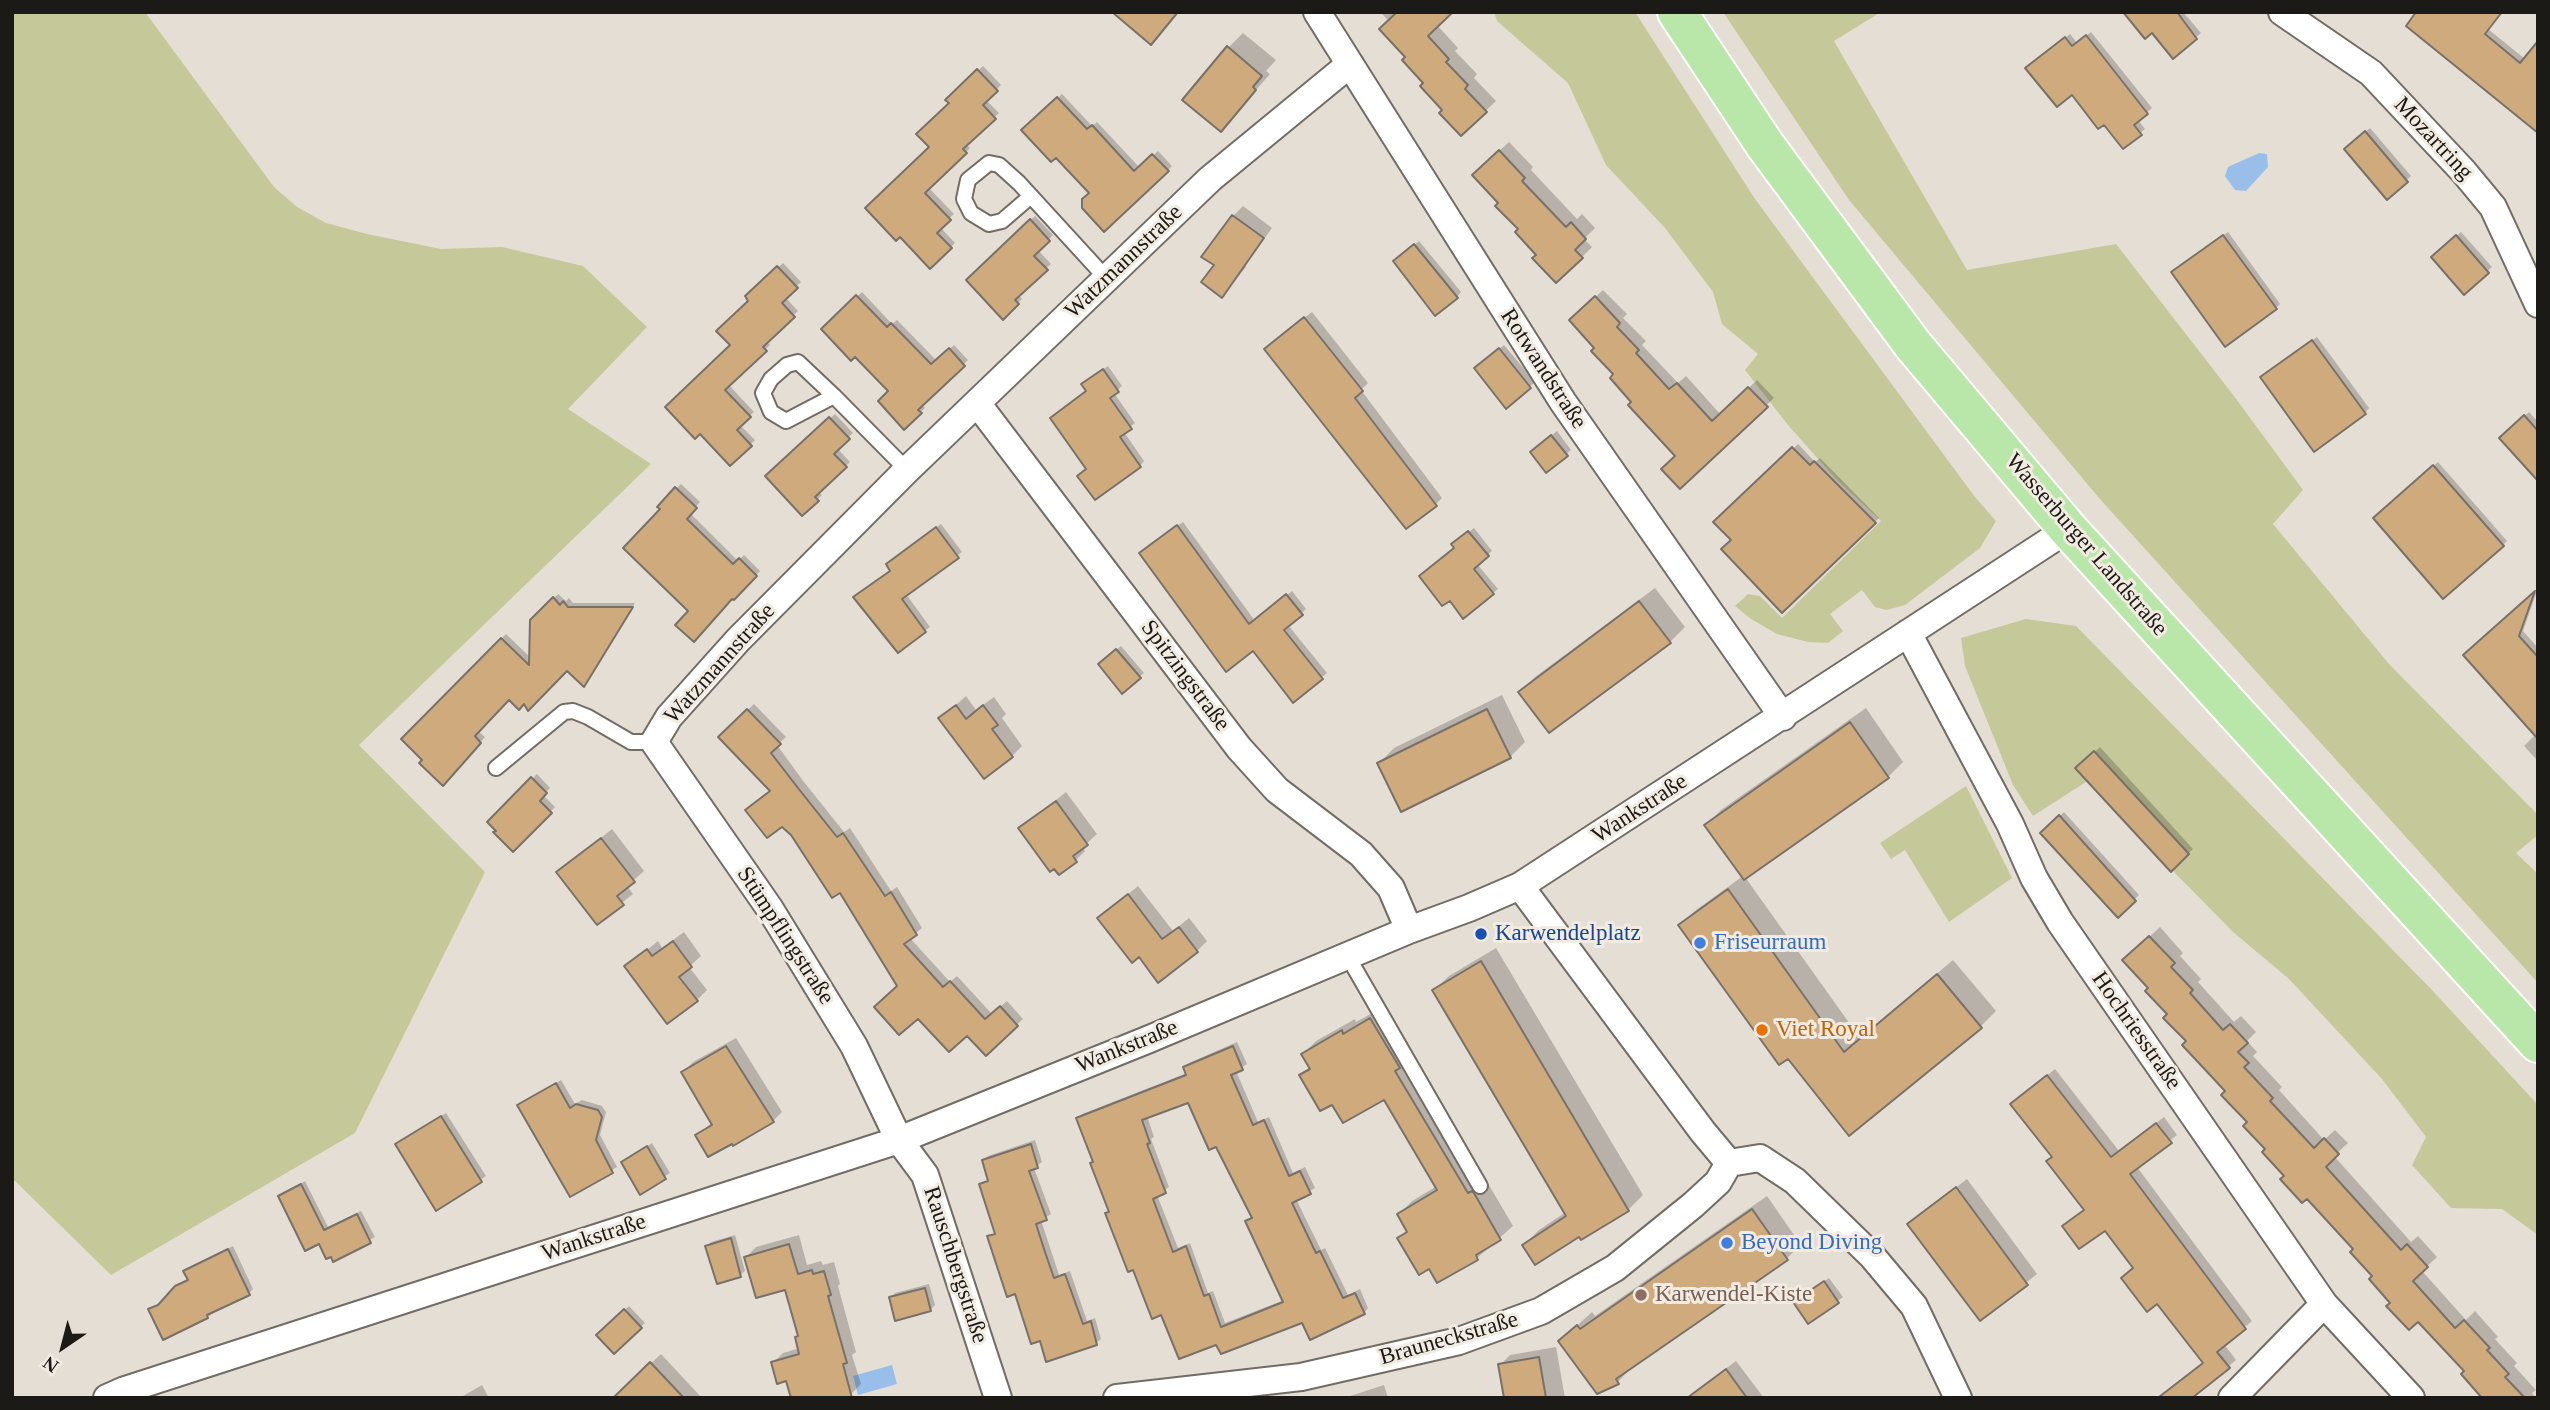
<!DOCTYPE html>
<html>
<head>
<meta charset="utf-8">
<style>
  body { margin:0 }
  #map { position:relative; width:2550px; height:1410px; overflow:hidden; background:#e5ded5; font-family:Georgia,serif }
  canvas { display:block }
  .frame { position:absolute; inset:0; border:14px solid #1c1a17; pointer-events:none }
  .north { position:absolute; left:28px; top:1312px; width:70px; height:70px; -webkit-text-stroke:5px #f2ebe2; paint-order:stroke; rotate:215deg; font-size:19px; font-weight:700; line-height:28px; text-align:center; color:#1c1a17 }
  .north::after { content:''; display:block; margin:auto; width:24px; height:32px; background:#1c1a17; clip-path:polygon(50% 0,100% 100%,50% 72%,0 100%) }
</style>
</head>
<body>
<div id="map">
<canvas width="2550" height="1410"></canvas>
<div class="frame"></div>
<div class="north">N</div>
</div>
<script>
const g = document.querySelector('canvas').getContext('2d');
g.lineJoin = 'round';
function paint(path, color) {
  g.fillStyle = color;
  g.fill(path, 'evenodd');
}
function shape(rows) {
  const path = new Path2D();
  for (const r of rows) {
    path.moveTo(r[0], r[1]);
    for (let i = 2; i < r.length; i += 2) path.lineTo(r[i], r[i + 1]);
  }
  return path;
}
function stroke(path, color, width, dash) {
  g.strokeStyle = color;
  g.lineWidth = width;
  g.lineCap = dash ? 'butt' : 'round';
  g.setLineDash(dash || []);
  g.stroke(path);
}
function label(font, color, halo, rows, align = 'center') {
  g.font = font + ' Georgia,serif';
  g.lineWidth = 6;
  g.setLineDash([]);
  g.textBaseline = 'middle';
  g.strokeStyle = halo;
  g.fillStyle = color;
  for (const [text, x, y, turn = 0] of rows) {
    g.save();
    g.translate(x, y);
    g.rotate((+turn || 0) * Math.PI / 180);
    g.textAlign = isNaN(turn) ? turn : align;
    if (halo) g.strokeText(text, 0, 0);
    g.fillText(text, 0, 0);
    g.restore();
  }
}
paint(shape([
  [12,12,145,12,274,187,297,207,326,223,367,234,441,249,502,247,583,266,647,327,568,409,651,464,359,745,485,872,355,1133,111,1275,12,1178],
  [1494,12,1635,12,1755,199,1975,497,1996,521,1980,548,1905,605,1887,610,1875,607,1862,590,1830,614,1843,631,1828,643,1808,642,1777,634,1751,619,1735,606,1748,594,1760,596,1782,618,1881,521,1835,478,1788,425,1745,370,1758,354,1722,324,1713,292,1665,228,1606,165,1568,83,1497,21],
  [1723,12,1881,12,1834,41,1967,270,2116,244,2234,396,2303,490,2273,524,2389,664,2538,815,2538,835,2516,853,2538,874,2538,983,2099,498,1849,200],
  [2026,619,2076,626,2431,989,2538,1105,2538,1235,2502,1209,2451,1208,2412,1165,2426,1137,2382,1079,2289,979,2233,932,2175,873,2122,785,2089,780,2033,816,2013,785,1965,666,1961,638],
  [1966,786,2012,878,1949,922,1905,850,1891,859,1880,843]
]), '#c5c999');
paint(shape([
  [2259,153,2267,154,2268,167,2246,191,2235,190,2225,176,2228,167],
  [892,1365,897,1384,858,1395,853,1376]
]), '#9abeea');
paint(shape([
  [1380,12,1450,12,1437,25,1458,48,1455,51,1477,74,1474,78,1496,101,1461,134,1407,57,1389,21],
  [2126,12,2183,12,2201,33,2173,57,2152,31],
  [2408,26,2488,29,2525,59,2538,130],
  [2091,32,2152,108,2138,120,2145,129,2123,147,2104,122,2072,93,2032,64,2070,34,2077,43],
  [1243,33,1276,60,1266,71,1270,74,1221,130,1228,48],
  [983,66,1001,85,986,100,999,113,966,144,970,148,929,188,954,214,940,227,955,243,930,266,900,234,932,147,951,103,947,100],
  [1062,94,1092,126,1097,122,1140,168,1158,151,1172,166,1104,229,1091,193,1056,155,1024,130],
  [2370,128,2411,176,2387,198,2350,145],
  [1509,142,1533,167,1531,170,1577,219,1582,214,1595,228,1584,239,1592,247,1582,257,1538,255,1501,203,1484,165],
  [1243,206,1272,228,1244,266,1246,267,1222,296,1216,265,1233,216],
  [1035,216,1053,235,1038,250,1051,264,1018,295,1022,299,1003,317,968,280],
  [2228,232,2280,304,2276,308,2178,268],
  [2461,232,2492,267,2464,292,2433,257],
  [1419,241,1461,292,1457,297,1400,256],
  [783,263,801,282,785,297,798,311,766,341,770,345,728,384,754,412,740,425,755,440,731,464,700,432,751,301,747,296],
  [1603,290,1627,314,1623,318,1646,341,1642,345,1678,383,1686,376,1721,415,1757,380,1774,398,1680,487,1678,455,1634,402,1597,348,1571,320],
  [862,292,892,324,897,320,937,361,954,345,968,360,922,404,925,408,904,427,891,391,855,354,823,329],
  [1312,312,1368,383,1361,390,1442,498,1435,505,1273,342],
  [2317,337,2369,408,2365,413,2266,373],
  [1504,345,1535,382,1507,406,1481,364],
  [1108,366,1122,386,1114,393,1135,423,1124,432,1144,461,1140,466,1088,468,1088,380],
  [2529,412,2538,422,2538,467,2501,438],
  [835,414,853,433,837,448,850,462,818,492,822,495,802,514,767,476],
  [1557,431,1571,450,1547,470,1536,448],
  [1798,444,1815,462,1820,458,1879,518,1782,611,1733,540,1716,522],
  [2438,462,2507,541,2503,545,2379,514],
  [681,484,700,502,690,513,738,561,744,555,760,571,734,598,690,611,663,509,659,506],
  [1183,522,1255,621,1292,591,1306,609,1288,625,1327,673,1294,700,1253,649,1145,549],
  [941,524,962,552,906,594,930,627,898,651,892,559],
  [1474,528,1492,551,1477,564,1498,589,1464,617,1456,548,1458,540],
  [1655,588,1685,627,1670,642,1520,692,1535,677],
  [2537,591,2523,631,2538,648,2538,761,2524,746,2536,734,2466,655],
  [558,594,566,601,569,598,573,603,635,603,584,685,567,669,525,701,509,698,478,731,485,737,443,784,425,760,404,739,506,634,531,658,532,621],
  [1121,646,1144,673,1139,677,1104,660],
  [1502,695,1525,742,1510,757,1379,763,1394,748],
  [966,696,976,710,994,697,1006,714,1002,718,1022,746,1012,756,941,718],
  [754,704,786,737,777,745,804,782,844,832,850,828,891,891,897,887,922,928,910,938,950,982,957,976,992,1014,1007,1001,1023,1019,986,1053,967,1033,899,986,841,890,771,790,720,737],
  [1866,708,1903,762,1888,777,1745,877,1860,1038,1953,960,1996,1011,1981,1026,1849,1133,1680,925,1696,910,1743,876,1706,825,1721,810],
  [2100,747,2193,849,2171,869,2078,768],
  [537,774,550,788,543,795,555,807,513,849,490,822],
  [1066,792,1097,834,1083,847,1085,851,1076,860,1021,828],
  [2064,812,2139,895,2118,915,2042,833],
  [612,829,644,871,627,886,633,894,597,923,558,872],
  [1138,886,1173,931,1189,918,1207,941,1197,951,1139,955,1099,918],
  [2160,927,2183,953,2180,956,2201,979,2198,982,2234,1022,2241,1016,2256,1032,2247,1041,2257,1052,2253,1056,2282,1087,2279,1090,2324,1140,2335,1130,2348,1143,2334,1156,2411,1242,2418,1236,2437,1257,2422,1271,2466,1320,2475,1311,2498,1337,2495,1339,2517,1363,2514,1366,2536,1390,2532,1393,2536,1398,2485,1398,2466,1371,2418,1319,2392,1303,2355,1249,2286,1176,2227,1091,2150,988,2134,951],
  [684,932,701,956,689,967,707,990,697,1000,627,966,658,941,662,948],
  [1496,948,1643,1195,1628,1210,1579,1234,1524,1245,1539,1230,1566,1212,1434,990,1449,976],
  [1383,1007,1481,1181,1486,1180,1513,1226,1477,1258,1429,1267,1400,1238,1408,1230,1399,1214,1412,1201,1437,1186,1384,1097,1332,1102,1302,1075,1310,1066,1303,1054,1316,1041,1355,1019,1356,1022],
  [736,1038,782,1112,773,1121,733,1141,697,1135,713,1122,683,1072,693,1062],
  [1237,1042,1247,1064,1236,1071,1258,1122,1269,1117,1293,1173,1305,1167,1315,1188,1296,1199,1321,1250,1325,1248,1348,1295,1360,1289,1368,1308,1364,1313,1303,1320,1217,1342,1162,1313,1134,1268,1107,1214,1110,1211,1078,1119,1082,1114,1187,1073,1185,1068,1189,1063],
  [1189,1101,1217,1145,1253,1216,1247,1222,1284,1300,1225,1323,1213,1291,1208,1293,1190,1243,1178,1248,1157,1195,1169,1187,1151,1139,1154,1137,1147,1116],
  [2055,1069,2119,1151,2164,1117,2177,1135,2137,1167,2252,1321,2224,1344,2236,1360,2190,1398,2161,1397,2204,1362,2105,1228,2071,1219,2086,1209,2020,1097],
  [561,1080,575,1104,582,1100,602,1106,606,1112,600,1135,617,1167,570,1195,519,1105],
  [446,1113,486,1176,437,1209,397,1144],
  [1035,1140,1042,1162,1034,1168,1051,1214,1041,1220,1059,1275,1070,1271,1087,1321,1095,1318,1101,1339,1096,1343,1041,1339,989,1237,996,1231,981,1184,989,1179,984,1161,988,1156],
  [652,1143,670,1173,640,1192,623,1162],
  [1967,1179,2037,1274,1981,1319,1920,1215],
  [305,1181,328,1227,361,1211,375,1237,334,1260,280,1197],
  [1767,1196,1801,1245,1786,1259,1632,1367,1618,1382,1597,1392,1560,1341,1592,1312,1595,1316],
  [735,1235,745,1271,740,1275,707,1247,711,1242],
  [799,1235,807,1265,821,1261,823,1265,834,1262,840,1284,838,1286,856,1352,852,1355,861,1384,851,1394,787,1379,773,1363,783,1353,800,1348,800,1335,786,1288,746,1257,756,1247],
  [233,1246,253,1289,249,1293,207,1317,150,1310,164,1301,182,1282,189,1278,186,1271,190,1267],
  [1829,1278,1843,1297,1809,1322,1800,1298],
  [929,1284,935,1305,930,1310,891,1298,895,1293],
  [629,1306,645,1323,614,1351,599,1335],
  [1556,1347,1565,1398,1505,1398,1500,1365,1510,1355],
  [661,1354,702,1398,620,1398,617,1395],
  [1736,1361,1764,1398,1692,1398,1701,1387],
  [482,1385,489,1398,462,1398,463,1396],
  [1384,1385,1388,1398,1344,1398]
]), '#0003');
const building = shape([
  [1112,12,1178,12,1151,45,1112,12],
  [1397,12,1453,12,1428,36,1449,59,1446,62,1468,85,1465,89,1487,112,1461,136,1439,113,1442,110,1420,86,1423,83,1402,60,1405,57,1379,29,1397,12],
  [2123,12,2177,12,2197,39,2173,59,2152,33,2145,39,2123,12],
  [2416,12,2502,12,2485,34,2520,63,2538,41,2538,133,2406,26,2416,12],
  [2086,35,2148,114,2134,125,2142,135,2123,149,2104,125,2098,129,2072,95,2057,107,2025,68,2065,37,2072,46,2086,35],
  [1227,46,1262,76,1253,87,1256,90,1221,132,1182,100,1227,46],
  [977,69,998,91,983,105,996,119,963,149,967,153,925,193,951,220,937,233,952,248,930,269,900,237,896,241,865,208,929,147,916,134,949,103,945,100,977,69],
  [1057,97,1087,129,1092,125,1134,171,1152,154,1169,171,1104,232,1082,208,1082,199,1089,193,1056,158,1051,162,1021,130,1057,97],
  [2365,131,2408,182,2387,200,2344,149,2365,131],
  [1499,150,1525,178,1522,181,1566,227,1571,222,1586,239,1575,250,1583,258,1556,283,1532,258,1536,255,1515,232,1518,229,1495,206,1498,203,1472,175,1499,150],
  [1232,215,1264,238,1222,298,1201,282,1214,265,1201,257,1232,215],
  [1030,219,1050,241,1034,256,1048,270,1015,300,1019,304,1003,320,966,280,1030,219],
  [2223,235,2277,309,2225,347,2171,272,2223,235],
  [2456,235,2489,273,2464,295,2431,257,2456,235],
  [1414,244,1458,298,1435,316,1393,261,1414,244],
  [777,266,798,288,782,303,795,317,763,347,767,351,725,390,751,417,737,430,752,446,730,466,700,434,695,439,665,407,730,345,716,331,748,301,745,296,777,266],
  [856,295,887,327,891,323,931,364,949,348,965,366,918,410,922,413,904,430,878,401,888,391,855,357,851,361,821,329,856,295],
  [1595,296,1620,323,1617,327,1639,350,1636,353,1669,389,1677,383,1712,421,1748,387,1768,407,1680,489,1661,469,1675,456,1628,405,1631,402,1610,378,1613,374,1591,351,1594,348,1569,320,1595,296],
  [1304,317,1363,391,1355,398,1437,506,1406,529,1264,349,1304,317],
  [2312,340,2366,414,2314,452,2260,377,2312,340],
  [1499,348,1531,388,1506,409,1474,368,1499,348],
  [1103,369,1119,392,1110,398,1132,429,1120,437,1141,467,1095,500,1077,476,1086,469,1050,418,1086,391,1081,384,1103,369],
  [2524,415,2538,431,2538,481,2499,438,2524,415],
  [829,417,850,439,834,454,847,467,815,497,819,501,802,516,765,476,829,417],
  [1551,435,1568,456,1546,473,1530,452,1551,435],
  [1792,447,1810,465,1814,461,1876,523,1782,613,1721,549,1731,540,1713,522,1792,447],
  [2433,465,2504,546,2443,599,2373,518,2433,465],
  [675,487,697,508,687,519,733,564,739,558,757,576,734,600,732,599,694,642,675,625,688,611,623,548,660,509,657,507,675,487],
  [1177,525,1249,624,1286,594,1303,615,1284,630,1323,679,1293,703,1253,651,1226,672,1139,553,1177,525],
  [936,527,959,558,902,599,926,632,898,653,853,597,890,571,886,564,936,527],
  [1468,531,1489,556,1474,569,1494,594,1463,619,1450,601,1442,606,1419,576,1454,548,1451,544,1468,531],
  [2535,591,2519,636,2538,657,2538,739,2463,655,2535,591],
  [553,597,560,605,563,601,568,607,633,607,584,687,567,671,528,711,524,704,519,710,509,700,475,736,481,743,443,786,419,763,422,760,401,739,501,638,529,665,530,620,553,597],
  [1639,601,1671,643,1549,733,1518,692,1639,601],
  [1116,649,1141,678,1122,694,1098,664,1116,649],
  [956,705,966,719,983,705,998,725,992,729,1013,757,984,779,938,718,956,705],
  [747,709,781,744,771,753,798,788,837,837,843,833,885,896,891,892,917,935,904,944,943,987,950,981,985,1019,1000,1006,1018,1026,986,1056,967,1036,949,1052,918,1019,899,1035,874,1007,897,986,840,893,832,898,791,835,782,827,767,838,745,810,770,791,718,737,747,709],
  [1487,709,1511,758,1401,812,1377,763,1487,709],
  [1850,722,1889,778,1744,880,1704,825,1850,722],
  [2094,751,2189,854,2171,872,2075,768,2094,751],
  [531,777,547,793,540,801,552,813,513,852,493,832,496,831,487,822,531,777],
  [1056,801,1088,845,1073,856,1077,862,1059,875,1054,869,1050,872,1018,828,1056,801],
  [2059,815,2136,901,2118,918,2040,833,2059,815],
  [601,838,635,882,617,896,624,905,597,925,556,872,601,838],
  [1728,889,1844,1052,1937,974,1982,1028,1849,1136,1788,1059,1779,1065,1678,925,1728,889],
  [1128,894,1162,939,1179,927,1198,952,1158,983,1139,957,1132,963,1097,918,1128,894],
  [2149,936,2175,963,2171,967,2193,990,2190,993,2223,1030,2230,1024,2248,1043,2238,1052,2249,1063,2244,1067,2273,1098,2270,1101,2314,1148,2324,1138,2339,1154,2326,1167,2401,1250,2407,1244,2428,1267,2413,1281,2455,1328,2464,1320,2490,1348,2487,1350,2509,1374,2505,1377,2525,1398,2482,1398,2461,1374,2464,1371,2418,1322,2409,1330,2386,1306,2390,1303,2369,1279,2372,1276,2350,1252,2353,1249,2307,1199,2302,1203,2280,1179,2284,1176,2262,1152,2265,1149,2243,1126,2247,1122,2221,1095,2225,1091,2182,1045,2186,1041,2163,1018,2167,1014,2145,991,2148,988,2122,960,2149,936],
  [673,941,692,967,679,977,698,1001,667,1024,624,966,647,949,652,956,673,941],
  [1481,961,1629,1211,1581,1240,1579,1237,1535,1265,1522,1245,1566,1216,1432,990,1481,961],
  [1370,1018,1400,1068,1395,1071,1468,1193,1472,1191,1474,1193,1501,1240,1476,1255,1478,1260,1437,1283,1429,1269,1419,1275,1397,1238,1407,1232,1397,1214,1437,1190,1384,1100,1343,1123,1332,1105,1320,1111,1299,1075,1310,1069,1301,1054,1342,1030,1343,1034,1370,1018],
  [726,1046,774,1122,733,1146,732,1144,708,1157,695,1135,712,1125,681,1072,726,1046],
  [1233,1046,1243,1070,1231,1075,1253,1125,1264,1120,1289,1176,1300,1171,1311,1194,1292,1203,1316,1253,1320,1251,1343,1298,1355,1293,1365,1314,1310,1340,1302,1323,1221,1354,1216,1345,1179,1359,1161,1315,1152,1319,1133,1270,1128,1272,1105,1213,1109,1212,1090,1163,1093,1162,1076,1118,1186,1075,1183,1067,1233,1046],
  [1188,1103,1209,1150,1216,1147,1252,1218,1245,1221,1283,1302,1221,1327,1209,1294,1204,1296,1186,1246,1173,1252,1153,1199,1166,1193,1147,1144,1150,1143,1142,1120,1188,1103],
  [2047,1075,2111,1157,2156,1123,2172,1143,2130,1174,2246,1329,2217,1352,2230,1368,2192,1398,2159,1397,2203,1363,2157,1304,2147,1312,2121,1278,2133,1268,2105,1231,2079,1249,2062,1226,2084,1210,2046,1161,2052,1157,2010,1104,2047,1075],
  [556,1083,570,1108,576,1104,598,1110,602,1117,596,1140,613,1173,570,1197,517,1105,556,1083],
  [441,1116,482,1182,436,1211,395,1144,441,1116],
  [1031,1144,1038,1168,1029,1171,1047,1220,1036,1224,1045,1252,1054,1278,1065,1274,1083,1324,1091,1321,1097,1345,1046,1362,1040,1341,1031,1344,1015,1294,1007,1297,987,1236,995,1234,979,1184,988,1181,982,1160,1031,1144],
  [647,1146,666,1179,640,1195,621,1162,647,1146],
  [301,1184,324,1230,357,1214,371,1243,333,1262,331,1257,326,1259,319,1244,305,1251,278,1196,301,1184],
  [1956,1187,2028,1285,1980,1321,1907,1224,1956,1187],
  [1752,1209,1788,1260,1616,1379,1619,1384,1597,1394,1558,1341,1577,1325,1580,1329,1752,1209],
  [731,1238,741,1277,717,1284,705,1246,731,1238],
  [789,1244,798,1274,812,1270,813,1274,824,1271,831,1295,828,1296,847,1363,843,1364,852,1398,791,1398,786,1381,777,1384,771,1362,799,1354,795,1337,798,1336,785,1290,756,1298,744,1257,789,1244],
  [228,1249,250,1295,207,1315,208,1318,163,1340,148,1309,158,1305,175,1286,188,1280,183,1271,228,1249],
  [1824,1281,1839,1303,1808,1324,1793,1302,1824,1281],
  [925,1288,931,1311,895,1321,889,1297,925,1288],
  [624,1309,642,1328,614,1354,596,1335,624,1309],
  [1539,1357,1546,1398,1504,1398,1498,1364,1539,1357],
  [650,1362,684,1398,613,1398,650,1362],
  [1726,1369,1747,1398,1687,1398,1726,1369]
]);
paint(building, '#ceaa7d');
stroke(building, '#787169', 2);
const service = shape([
  [1031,196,1002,221,989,224,971,213,964,199,968,180,989,163,999,165,1019,183,1106,278],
  [834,396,798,362,787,365,771,379,763,393,771,412,786,421,834,396,907,470],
  [496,768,564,712,573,711,588,717,631,742,654,742],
  [1347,955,1480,1186]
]);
const minor = shape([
  [1317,12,1563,402,1783,717],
  [2282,12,2371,73,2464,172,2493,207,2538,304],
  [977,403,1239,748,1277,790,1361,854,1391,888,1409,930],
  [1908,633,2010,824,2034,878,2060,922,2324,1304,2411,1398],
  [1520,886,1703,1132,1729,1163],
  [1729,1163,1760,1158,1795,1181,1872,1256,1914,1306,1958,1398],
  [107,1398,125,1390,899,1140,1147,1040,1409,930,1469,908,1520,886,2068,529],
  [998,1398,925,1175,899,1140,854,1046,770,909,654,742,669,717,738,640,907,470,1210,179,1350,64],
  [1117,1398,1301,1377,1459,1341,1541,1311,1615,1268,1693,1205,1718,1182,1729,1163],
  [2232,1398,2324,1304]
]);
const primary = shape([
  [1677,12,1765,145,1913,345,2068,529,2538,1043]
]);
stroke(service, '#736c64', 18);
stroke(minor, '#736c64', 30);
stroke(primary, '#fff', 42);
stroke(service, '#fff', 14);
stroke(minor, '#fff', 26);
stroke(primary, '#b9e7a9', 38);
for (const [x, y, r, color] of [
  [1481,934,7,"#1a4fb4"],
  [1700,943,7,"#3f7fe0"],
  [1762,1030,7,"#e8710a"],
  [1727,1243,7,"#3f7fe0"],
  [1641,1295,7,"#8d6e63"]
]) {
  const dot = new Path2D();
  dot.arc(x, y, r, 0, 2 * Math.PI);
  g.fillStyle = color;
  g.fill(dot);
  stroke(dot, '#f2ebe2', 2.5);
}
label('23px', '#1c1a17', '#f2ebe2', [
  ["Mozartring",2433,139,47],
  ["Watzmannstraße",1124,262,-44],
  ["Rotwandstraße",1543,369,57],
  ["Wasserburger Landstraße",2086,545,49],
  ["Watzmannstraße",720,664,-48],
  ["Spitzingstraße",1185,676,53],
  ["Wankstraße",1640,809,-33],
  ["Stümpflingstraße",785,936,57],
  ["Hochriesstraße",2136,1031,55],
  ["Wankstraße",1127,1047,-22],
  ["Wankstraße",594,1238,-18],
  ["Rauschbergstraße",955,1265,72],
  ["Brauneckstraße",1449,1339,-16]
]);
label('23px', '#164399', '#f2ebe2', [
  ["Karwendelplatz",1495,934]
], 'left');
label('23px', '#366cbe', '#f2ebe2', [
  ["Friseurraum",1714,943],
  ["Beyond Diving",1741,1243]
], 'left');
label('23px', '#c56008', '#f2ebe2', [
  ["Viet Royal",1776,1030]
], 'left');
label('23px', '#785e54', '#f2ebe2', [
  ["Karwendel-Kiste",1655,1295]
], 'left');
</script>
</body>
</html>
